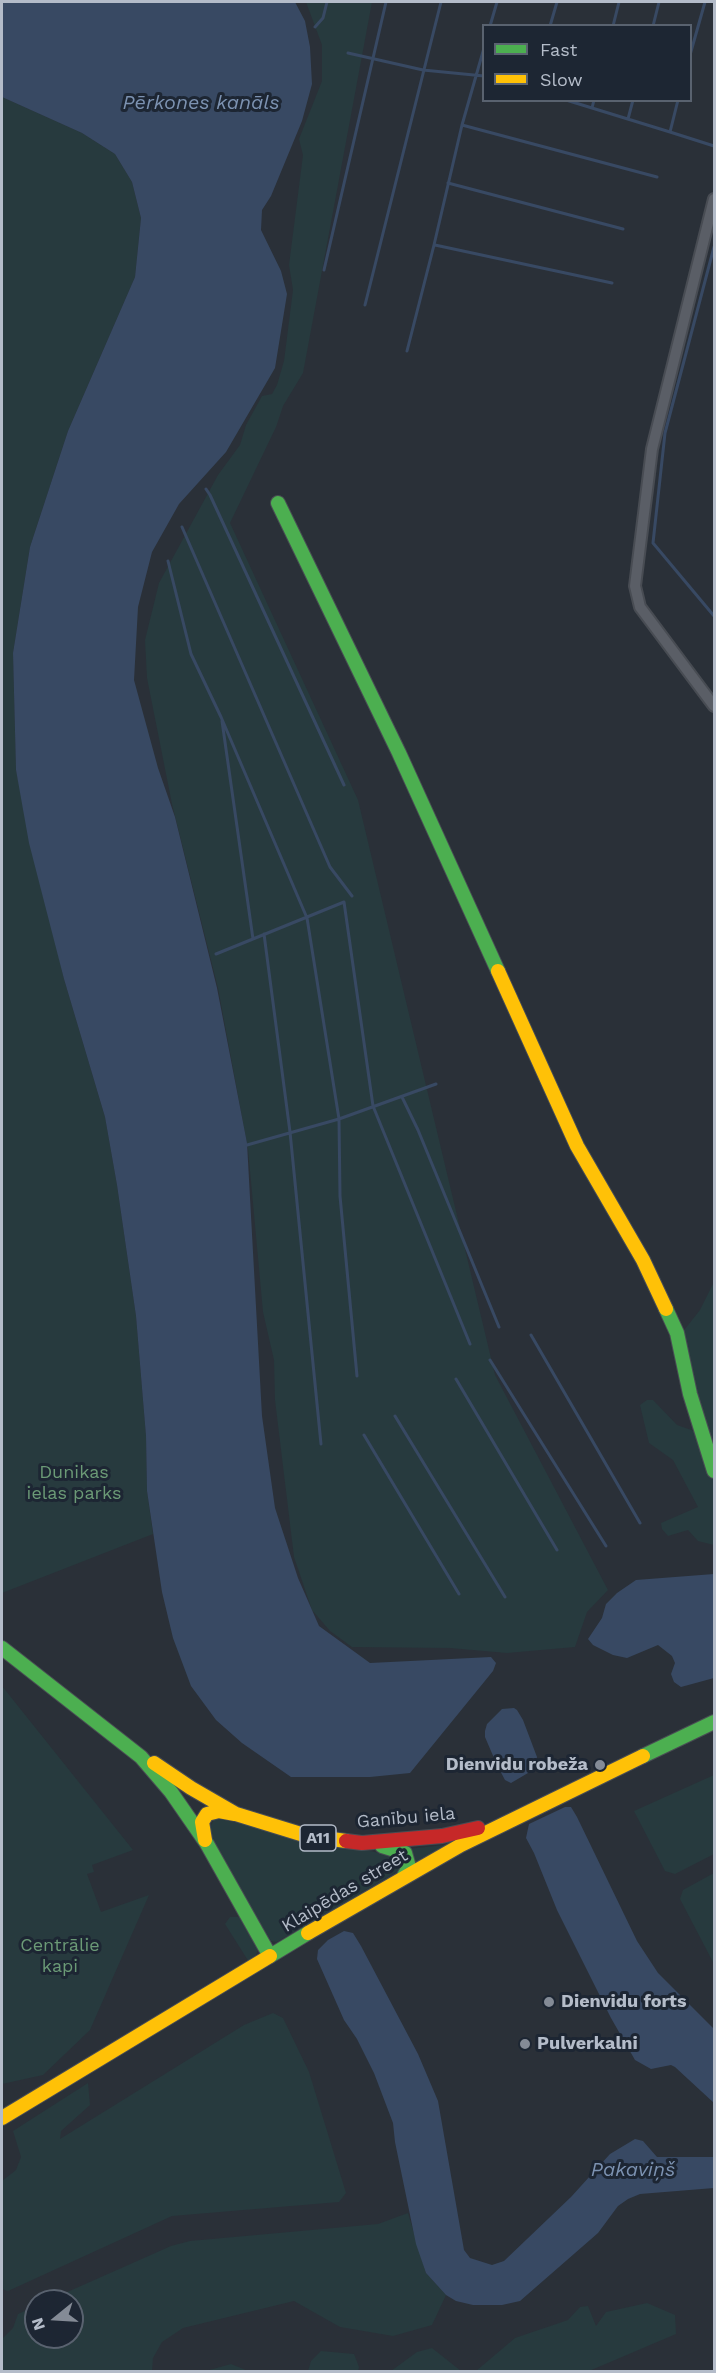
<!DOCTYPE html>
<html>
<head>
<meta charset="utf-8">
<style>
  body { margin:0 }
  #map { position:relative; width:716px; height:2373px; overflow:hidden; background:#2a3038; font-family:"Work Sans",sans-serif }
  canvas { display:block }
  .frame { position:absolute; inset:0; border:3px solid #b4bcc9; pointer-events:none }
  .legend { position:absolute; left:482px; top:24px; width:210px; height:78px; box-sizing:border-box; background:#1d2633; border:2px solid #59626f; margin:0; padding:8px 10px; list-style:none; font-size:18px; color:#b4bcc9 }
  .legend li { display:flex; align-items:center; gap:12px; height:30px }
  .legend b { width:30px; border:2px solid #59626f }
  .north { position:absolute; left:24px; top:2289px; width:60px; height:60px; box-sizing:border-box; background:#1d2633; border:2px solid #59626f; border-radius:50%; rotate:252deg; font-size:16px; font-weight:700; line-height:24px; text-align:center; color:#b4bcc9 }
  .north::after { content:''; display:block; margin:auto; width:21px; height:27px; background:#848b96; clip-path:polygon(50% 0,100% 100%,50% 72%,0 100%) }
</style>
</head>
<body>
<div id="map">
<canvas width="716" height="2373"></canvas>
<div class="frame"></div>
<ul class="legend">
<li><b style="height:8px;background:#4caf50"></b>Fast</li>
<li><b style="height:8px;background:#ffc107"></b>Slow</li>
</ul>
<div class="north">N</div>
</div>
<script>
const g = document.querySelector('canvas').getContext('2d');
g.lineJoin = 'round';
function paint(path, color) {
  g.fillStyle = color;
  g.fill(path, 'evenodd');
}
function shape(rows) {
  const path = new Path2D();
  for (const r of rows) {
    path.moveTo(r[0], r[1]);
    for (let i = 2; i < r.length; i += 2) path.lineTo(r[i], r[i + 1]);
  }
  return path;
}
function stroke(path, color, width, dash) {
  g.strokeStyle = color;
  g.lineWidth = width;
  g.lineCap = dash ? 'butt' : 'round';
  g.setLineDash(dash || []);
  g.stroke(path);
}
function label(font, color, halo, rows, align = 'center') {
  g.font = font + ' "Work Sans",sans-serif';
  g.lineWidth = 6;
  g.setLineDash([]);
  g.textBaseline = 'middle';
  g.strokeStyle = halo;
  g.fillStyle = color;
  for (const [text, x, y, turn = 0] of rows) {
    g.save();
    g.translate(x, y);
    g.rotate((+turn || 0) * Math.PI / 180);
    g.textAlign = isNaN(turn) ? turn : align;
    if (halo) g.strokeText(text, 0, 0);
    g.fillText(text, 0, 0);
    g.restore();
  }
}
paint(shape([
  [306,2,372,2,303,373,283,406,276,427,230,523,358,800,495,1375,608,1590,587,1612,575,1647,507,1653,450,1648,352,1647,330,1631,312,1610,294,1557,275,1400,274,1360,263,1312,248,1149,218,988,172,804,147,678,145,640,159,583,218,475,240,445,246,425,262,396,272,394,277,385,284,361,293,290,289,265,303,155,299,139,322,81,322,45],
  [2,97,82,133,115,154,132,182,141,218,135,277,68,431,30,547,13,653,16,770,64,979,105,1117,117,1185,136,1316,146,1436,147,1491,153,1534,2,1593],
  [714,1282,714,1454,705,1427,681,1334,700,1310],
  [647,1400,653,1400,677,1425,697,1432,714,1482,714,1545,698,1541,688,1530,668,1536,662,1529,661,1523,698,1507,673,1460,649,1443,640,1405],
  [2,1686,133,1850,92,1865,94,1872,87,1874,101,1912,149,1895,90,2030,43,2075,2,2084],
  [714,1775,714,1854,675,1874,665,1871,634,1811],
  [215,1818,398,1857,400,1870,277,1942,271,1941,211,1841,210,1827],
  [445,1845,412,1864,407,1849],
  [714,1873,714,1964,680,1899,683,1890],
  [230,1917,239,1917,258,1949,255,1958,249,1962,225,1924],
  [273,2013,283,2018,309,2072,346,2193,339,2202,172,2216,8,2291,2,2289,2,2181,16,2170,21,2157,13,2131,88,2083,90,2105,61,2131,60,2139,244,2025],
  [408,2213,426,2273,446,2295,432,2325,393,2336,340,2327,294,2301,183,2328,162,2342,153,2358,152,2371,2,2372,2,2339,13,2328,18,2314,36,2306,36,2337,72,2337,72,2301,47,2301,171,2246,190,2241,378,2224],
  [647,2303,675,2315,676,2334,589,2371,476,2371,515,2338,568,2320,580,2307,588,2306,596,2326,606,2312],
  [432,2348,461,2371,391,2371,417,2352],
  [321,2351,354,2354,359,2367,358,2371,308,2371,311,2361],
  [231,2364,248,2371,206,2371]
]), '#273a3e');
paint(shape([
  [2,2,295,2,305,21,310,47,312,84,302,121,271,196,262,210,261,230,281,271,287,294,275,368,226,452,179,504,152,552,138,607,134,680,158,768,175,817,217,988,247,1143,262,1416,275,1508,298,1578,319,1626,370,1663,491,1657,496,1663,493,1671,410,1773,370,1777,291,1777,242,1743,216,1720,191,1686,173,1638,162,1592,147,1491,146,1436,136,1316,117,1185,105,1117,64,979,29,843,16,770,13,653,30,547,68,431,135,277,141,218,132,182,115,154,82,133,2,97],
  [714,1574,714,1678,681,1687,674,1682,671,1674,675,1663,672,1656,658,1645,627,1658,613,1655,593,1645,588,1639,602,1618,606,1604,617,1593,636,1580],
  [514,1708,517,1710,523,1720,537,1757,536,1762,528,1773,511,1783,505,1780,497,1765,485,1737,485,1731,487,1724,502,1709],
  [565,1807,571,1807,577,1817,637,1941,658,1973,714,2029,714,2103,675,2067,671,2065,651,2069,635,2060,611,2018,557,1910,534,1853,526,1838,529,1824],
  [344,1931,353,1933,361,1946,418,2054,438,2101,464,2250,470,2258,492,2265,504,2261,571,2197,610,2154,635,2139,643,2141,657,2157,714,2157,714,2188,640,2194,628,2199,618,2206,598,2233,520,2301,502,2305,473,2305,456,2301,446,2295,426,2273,416,2244,395,2142,393,2123,374,2073,357,2039,344,2020,317,1959,318,1950,328,1940]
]), '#384963');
stroke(shape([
  [490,26,497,2],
  [550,26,557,2],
  [613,26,619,2],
  [653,26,659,2],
  [315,27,323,18,327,2],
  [348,53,423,70,484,76],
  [690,55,705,2],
  [566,100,670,132,678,100],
  [592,108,594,100],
  [628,119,633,100],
  [462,125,657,177],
  [670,132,714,146],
  [448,183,623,229],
  [435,245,612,283],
  [714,247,665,433,653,543,714,616],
  [324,270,386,2],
  [365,305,441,2],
  [407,351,434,245,462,125,484,48],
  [206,489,210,495,344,785],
  [182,527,330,867,352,896],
  [168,561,191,654,221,717,307,918,339,1119,340,1196,357,1376],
  [222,721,253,939],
  [264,934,290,1132,321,1444],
  [216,954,344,902,373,1106,470,1344],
  [402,1097,418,1130,499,1327],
  [247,1145,339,1119,436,1084],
  [531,1335,640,1523],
  [490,1360,606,1546],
  [456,1379,557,1550],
  [395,1416,505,1597],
  [364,1435,459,1594]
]), '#384963', 3);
const street = shape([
  [714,199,652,449,635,586,640,607,714,706]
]);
const fast = shape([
  [278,503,399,753,498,971],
  [666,1309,677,1333,690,1394,714,1471],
  [2,1648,141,1757,171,1792,207,1844,270,1956,308,1933],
  [643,1756,714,1722],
  [382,1846,405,1853,409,1867,404,1876]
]);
const slow = shape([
  [498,971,577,1146,643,1260,666,1309],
  [154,1763,191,1788,236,1814,304,1835,346,1841],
  [205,1840,202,1822,207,1814,219,1811,235,1814],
  [308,1933,461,1845,643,1756],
  [2,2118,270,1956]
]);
const jam = shape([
  [346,1841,362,1843,442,1836,478,1828]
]);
stroke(street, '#484c53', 14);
stroke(fast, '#484c53', 16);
stroke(slow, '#484c53', 16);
stroke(jam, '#484c53', 16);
stroke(street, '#5a5e66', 10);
stroke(fast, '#4caf50', 14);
stroke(slow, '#ffc107', 14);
stroke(jam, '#c62828', 14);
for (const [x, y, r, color] of [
  [600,1765,6,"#848b96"],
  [549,2002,6,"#848b96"],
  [525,2044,6,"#848b96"]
]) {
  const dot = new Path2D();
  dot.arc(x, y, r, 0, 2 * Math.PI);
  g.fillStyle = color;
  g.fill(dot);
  stroke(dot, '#1d2633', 2);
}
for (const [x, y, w] of [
  [318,1838,36]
]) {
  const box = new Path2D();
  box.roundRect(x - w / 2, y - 13, w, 26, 4.5);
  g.fillStyle = '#1d2633';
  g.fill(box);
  stroke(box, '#b4bcc9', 1.5);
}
label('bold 16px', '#b4bcc9', null, [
  ["A11",318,1838]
]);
label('18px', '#6b9a76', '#1d2633', [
  ["Dunikas",74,1473],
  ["ielas parks",74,1494],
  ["Centrālie",60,1946],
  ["kapi",60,1967]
]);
label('bold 18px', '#b4bcc9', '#1d2633', [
  ["Dienvidu robeža",588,1765,"right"],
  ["Dienvidu forts",561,2002],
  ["Pulverkalni",537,2044]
], 'left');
label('18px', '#b4bcc9', '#1d2633', [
  ["Ganību iela",406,1818,-5],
  ["Klaipēdas street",345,1891,-31]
]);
label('italic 20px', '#7c92b1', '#1d2633', [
  ["Pērkones kanāls",201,103],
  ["Pakaviņš",633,2170]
]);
</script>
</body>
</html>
